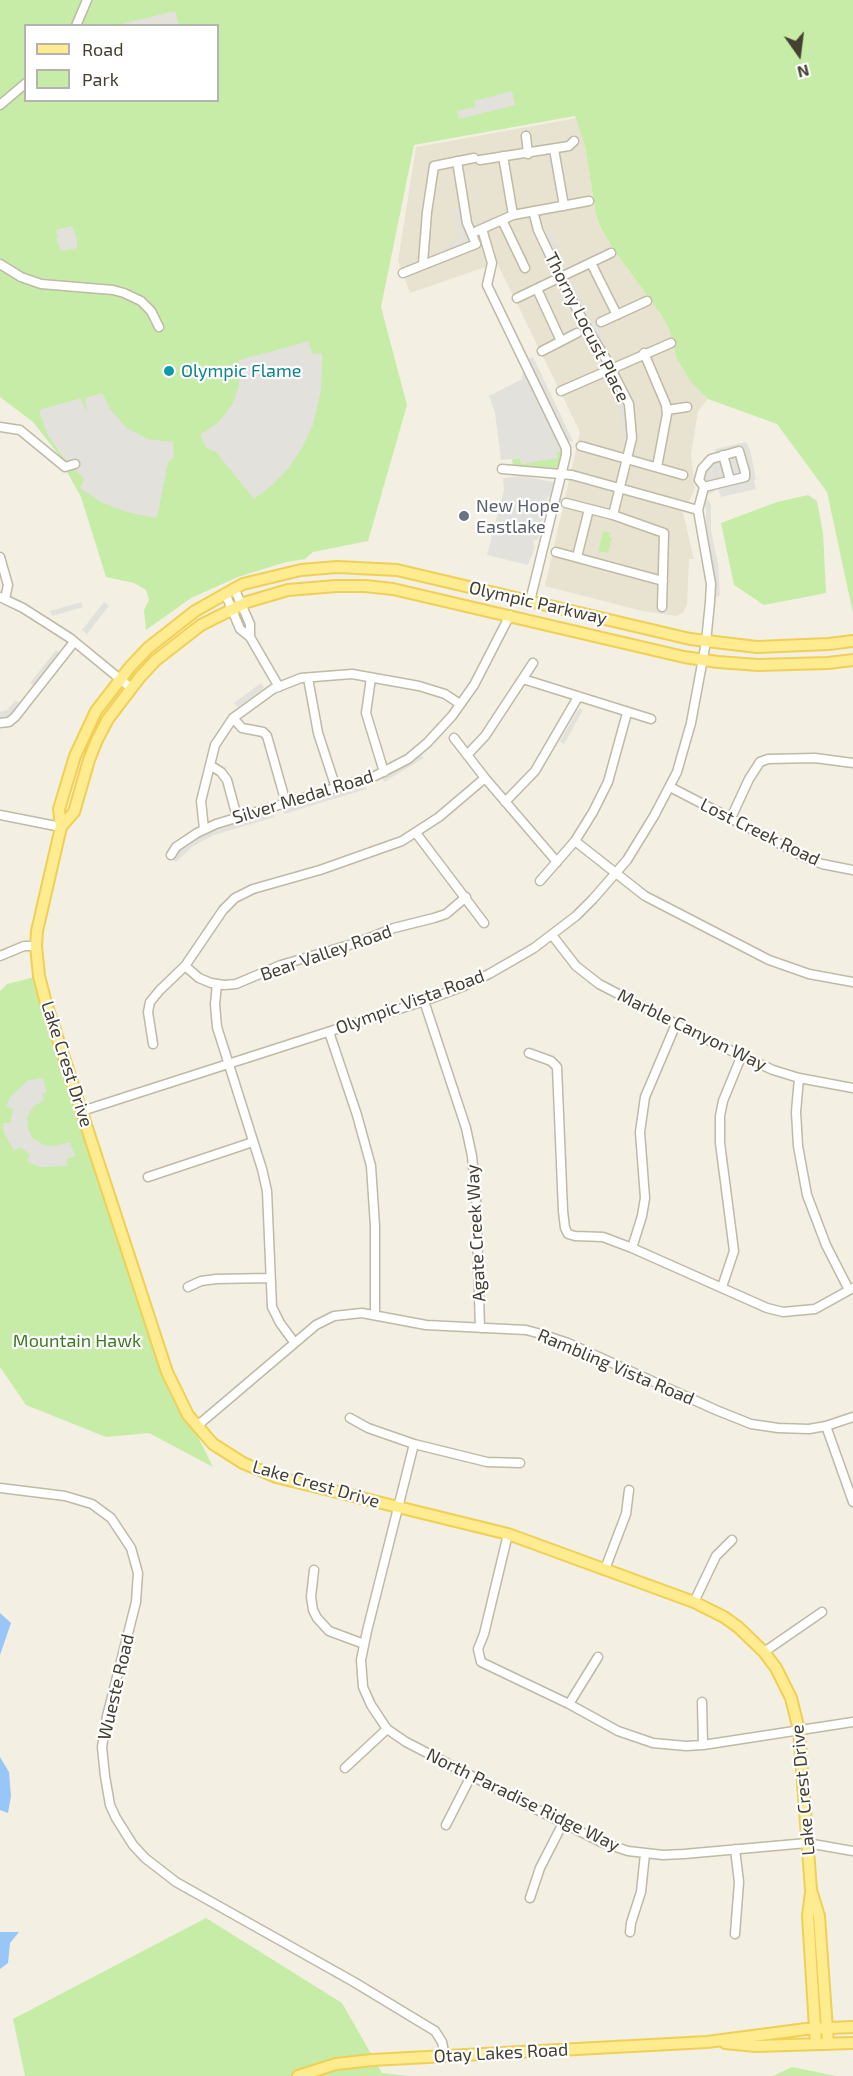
<!DOCTYPE html>
<html>
<head>
<meta charset="utf-8">
<style>
  body { margin:0 }
  #map { position:relative; width:853px; height:2076px; overflow:hidden; background:#f3f0e3; font-family:"Exo 2",sans-serif }
  canvas { display:block }
  .legend { position:absolute; left:24px; top:24px; width:195px; height:78px; box-sizing:border-box; background:#fff; border:2px solid #b5b3ad; margin:0; padding:8px 10px; list-style:none; font-size:18px; color:#454032 }
  .legend li { display:flex; align-items:center; gap:12px; height:30px }
  .legend b { width:30px; border:2px solid #b5b3ad }
  .north { position:absolute; left:769px; top:24px; width:60px; height:60px; -webkit-text-stroke:4px #fff; paint-order:stroke; rotate:166deg; font-size:16px; font-weight:700; line-height:24px; text-align:center; color:#454032 }
  .north::after { content:''; display:block; margin:auto; width:21px; height:27px; background:#454032; clip-path:polygon(50% 0,100% 100%,50% 72%,0 100%) }
</style>
</head>
<body>
<div id="map">
<canvas width="853" height="2076"></canvas>
<ul class="legend">
<li><b style="height:8px;background:#ffeb90"></b>Road</li>
<li><b style="height:16px;background:#c6eca7"></b>Park</li>
</ul>
<div class="north">N</div>
</div>
<script>
const g = document.querySelector('canvas').getContext('2d');
g.lineJoin = 'round';
function paint(path, color) {
  g.fillStyle = color;
  g.fill(path, 'evenodd');
}
function shape(rows) {
  const path = new Path2D();
  for (const r of rows) {
    path.moveTo(r[0], r[1]);
    for (let i = 2; i < r.length; i += 2) path.lineTo(r[i], r[i + 1]);
  }
  return path;
}
function stroke(path, color, width, dash) {
  g.strokeStyle = color;
  g.lineWidth = width;
  g.lineCap = dash ? 'butt' : 'round';
  g.setLineDash(dash || []);
  g.stroke(path);
}
function label(font, color, halo, rows, align = 'center') {
  g.font = font + ' "Exo 2",sans-serif';
  g.lineWidth = 4.5;
  g.setLineDash([]);
  g.textBaseline = 'middle';
  g.strokeStyle = halo;
  g.fillStyle = color;
  for (const [text, x, y, turn = 0] of rows) {
    g.save();
    g.translate(x, y);
    g.rotate((+turn || 0) * Math.PI / 180);
    g.textAlign = isNaN(turn) ? turn : align;
    if (halo) g.strokeText(text, 0, 0);
    g.fillText(text, 0, 0);
    g.restore();
  }
}
paint(shape([
  [577,118,585,146,596,215,601,228,614,250,662,316,669,329,677,359,690,381,708,399,698,411,691,455,695,489,683,513,694,559,689,559,687,605,683,613,676,616,642,611,545,586,580,432,497,263,410,293,398,261,416,147]
]), '#e8e3d0');
paint(shape([
  [0,0,853,0,853,613,827,492,777,424,708,399,690,381,677,359,669,329,662,316,614,250,601,228,596,215,585,146,575,116,414,145,381,307,407,405,368,541,313,552,305,559,286,562,238,577,191,598,146,630,144,610,149,600,146,590,134,583,106,577,81,497,67,472,57,464,62,459,33,422,0,397],
  [26,26,218,26,218,100,26,100],
  [560,451,562,453,558,468,513,467,512,459,520,458,522,464,557,457,556,452],
  [808,495,817,501,823,533,826,593,764,605,734,585,721,523,777,502],
  [603,531,611,533,609,537,612,538,608,553,598,551],
  [39,976,174,1389,213,1467,149,1433,106,1437,26,1405,0,1367,0,991,7,984],
  [206,1918,342,2003,382,2073,409,2076,25,2076,13,2019],
  [792,2067,836,2076,773,2076]
]), '#c6eca7');
paint(shape([
  [175,11,179,25,117,25],
  [512,91,515,105,459,119,457,111,475,107,474,101],
  [460,208,465,236,459,237,454,209],
  [72,226,77,240,77,248,61,251,56,238,58,237,56,230],
  [551,232,561,252,555,255,545,234],
  [467,237,469,243,447,251,445,245],
  [572,282,591,321,594,322,606,341,601,344,582,313,569,284],
  [309,341,312,354,322,353,322,365,321,390,313,425,302,448,288,469,270,487,254,499,215,451,207,449,200,435,219,422,233,403,239,386,239,360],
  [533,357,573,441,567,442,570,449,556,452,557,458,522,464,520,458,501,460,495,413,489,396,522,379,523,370,520,363],
  [611,377,626,411,629,439,623,438,621,413,605,380],
  [102,393,110,409,127,428,148,439,173,442,174,458,168,462,157,518,130,513,116,508,99,501,80,488,84,479,64,458,47,434,39,410,81,398,87,413,85,398],
  [746,442,750,450,756,479,754,480,756,489,721,497,718,489,710,494,699,491,699,483,716,454,715,449],
  [521,476,554,482,551,497,548,497,538,540,534,540,533,543,535,547,528,565,487,555,504,490,503,478],
  [705,496,711,504,711,531,718,564,720,595,714,599,713,568,706,535,706,508,701,500],
  [81,602,83,607,52,616,50,611],
  [104,602,109,606,87,634,82,630],
  [56,650,61,654,35,687,30,683],
  [261,683,264,688,238,707,234,703],
  [16,700,21,704,12,716,0,718,0,712,7,710],
  [579,708,583,710,564,744,560,741],
  [420,754,424,758,384,782,381,776],
  [364,784,367,789,284,814,282,808],
  [273,811,275,817,214,835,192,847,176,862,171,859,186,843,209,830],
  [43,1078,47,1092,42,1094,44,1100,33,1107,27,1118,28,1129,32,1138,46,1146,55,1146,70,1142,75,1156,66,1159,68,1166,40,1167,27,1162,30,1155,20,1147,14,1151,4,1133,3,1123,10,1123,13,1109,6,1106,10,1097,28,1080]
]), '#e3e1dc');
paint(shape([
  [0,1613,11,1623,0,1655],
  [0,1757,9,1772,11,1796,8,1813,0,1810],
  [0,1932,19,1932,10,1943,8,1963,0,1969]
]), '#98c6f7');
const minor = shape([
  [76,26,87,0],
  [0,105,26,83],
  [526,136,528,154],
  [554,149,564,206],
  [503,156,513,215],
  [480,160,569,146,574,141],
  [533,211,538,230,564,285,587,328,606,359,629,404,632,438,613,515],
  [502,220,525,268],
  [482,229,492,263,487,285,566,448,566,455,530,601],
  [477,231,513,215,589,201],
  [423,263,427,212,434,166,474,158],
  [591,263,617,315],
  [0,264,21,277,41,284,113,290,124,293,141,301,151,311,159,327],
  [403,273,476,244,467,223,457,161],
  [537,289,561,341],
  [517,298,611,253],
  [601,322,647,301],
  [542,351,577,333],
  [644,353,666,405,667,414,657,467],
  [561,391,671,343],
  [667,410,687,407],
  [0,427,20,430,65,467,75,464],
  [581,446,683,475],
  [723,455,730,480],
  [502,469,572,475,698,510],
  [566,503,613,515,664,533,662,607],
  [556,552,663,581],
  [0,557,8,585,5,599],
  [577,557,589,509],
  [234,588,250,624,250,637],
  [225,593,240,629,250,637,279,687],
  [0,597,23,608,70,638,131,688],
  [308,678,318,733,336,788],
  [371,678,366,713,384,772],
  [523,679,651,719],
  [233,718,242,728,263,732,267,736,286,803],
  [0,723,9,722,15,717,74,642],
  [454,738,485,778,557,862],
  [467,755,485,736,533,663],
  [210,765,221,772,227,780,237,817],
  [670,787,807,858,822,864,853,870],
  [505,802,535,771,578,697],
  [0,815,61,827],
  [731,818,749,779,760,762,768,759,815,758,853,763],
  [204,829,201,801,215,745,233,718,273,689,301,678,352,674,419,686,445,694,460,704],
  [416,833,484,923],
  [575,841,645,896,769,960,809,974,853,982],
  [171,855,176,847,197,833,216,824,375,776,408,759,427,743,452,716,474,685,510,615],
  [540,881,575,841,593,812,608,782,627,713],
  [552,935,576,966,599,984,699,1036,773,1070,799,1078,853,1088],
  [0,956,24,946,36,946],
  [185,966,199,978,211,983,224,985,236,984,281,965,356,943,394,928,434,918,446,914,466,897],
  [217,984,215,1004,217,1027,262,1169,267,1191,272,1307,280,1323,294,1342],
  [424,1001,466,1128,472,1156,476,1196,480,1328],
  [329,1032,357,1115,371,1166,375,1226,375,1314],
  [153,1044,148,1012,150,1002,160,990,185,966,223,910,235,898,253,889,320,870,402,841,439,817,485,778],
  [529,1053,551,1061,557,1067,563,1211,565,1228,568,1234,575,1236,603,1237,632,1248,767,1308,783,1312,815,1309,853,1288],
  [799,1078,796,1112,798,1146,807,1195,826,1245,849,1290],
  [82,1111,424,1001,464,986,489,974,534,948,576,916,593,899,627,860,654,816,677,772,691,723,706,642,710,602,711,584,698,510,704,487,745,477,745,472,739,451,711,459,702,469,699,480,704,487],
  [148,1177,253,1142],
  [632,1248,642,1216,645,1198,640,1132,645,1097,676,1024],
  [188,1287,201,1281,216,1279,269,1278],
  [722,1287,734,1251,720,1143,720,1116,723,1101,741,1057],
  [350,1418,368,1428,414,1444,487,1462,520,1463],
  [197,1426,316,1325,334,1316,362,1313,426,1325,526,1330,541,1334,568,1343,716,1410,751,1424,778,1428,809,1429,826,1426,853,1417],
  [826,1426,853,1502],
  [414,1444,367,1631,361,1660,363,1687,371,1705,387,1729,406,1742,563,1823,601,1842,628,1851,663,1855,684,1854,807,1843,853,1851],
  [0,1488,65,1496,92,1504,111,1518,131,1548,138,1573,136,1602,107,1716,102,1747,105,1776,110,1805,116,1818,133,1845,145,1858,176,1882,354,1982,435,2031,442,2042,445,2056],
  [508,1534,484,1634,478,1649,481,1662,569,1704,618,1731,653,1743,686,1746,703,1745,853,1722],
  [605,1569,626,1514,629,1490],
  [314,1570,311,1597,313,1610,317,1618,329,1631,364,1644],
  [694,1602,716,1556,732,1540],
  [764,1652,822,1612],
  [702,1702,703,1745],
  [569,1704,598,1657],
  [345,1768,387,1729],
  [446,1825,471,1776],
  [735,1849,739,1882,735,1934],
  [530,1898,540,1868,563,1823],
  [630,1932,631,1923,641,1892,645,1854]
]);
const major = shape([
  [61,827,74,812,89,760,97,740,108,719,140,677,156,660,201,625,247,602,288,590,336,586,365,586,393,589,684,657,718,662,758,665,828,663,853,660],
  [811,1893,808,1915,816,2044],
  [725,2043,756,2046,853,2043],
  [828,2044,819,1916,811,1890,799,1730,791,1698,776,1668,764,1652,738,1627,724,1617,694,1602,508,1534,276,1477,243,1463,213,1444,188,1415,167,1372,46,1003,39,976,36,946,37,931,61,827,59,809,75,756,96,711,130,667,148,648,195,611,243,584,301,570,337,567,397,570,690,639,757,647,829,644,853,641],
  [298,2076,336,2064,372,2060,707,2042,806,2029,853,2027]
]);
stroke(minor, '#bfb9a5', 11);
stroke(major, '#efd055', 14);
stroke(minor, '#fff', 8);
stroke(major, '#ffeb90', 10);
for (const [x, y, r, color] of [
  [169,371,6,"#0f9aa8"],
  [464,516,6,"#6b7280"]
]) {
  const dot = new Path2D();
  dot.arc(x, y, r, 0, 2 * Math.PI);
  g.fillStyle = color;
  g.fill(dot);
  stroke(dot, '#fff', 2);
}
label('18px', '#454032', '#fff', [
  ["Thorny Locust Place",587,327,63],
  ["Olympic Parkway",538,603,13],
  ["Silver Medal Road",303,797,-17],
  ["Lost Creek Road",760,832,26],
  ["Bear Valley Road",326,953,-19],
  ["Olympic Vista Road",410,1002,-20],
  ["Marble Canyon Way",692,1030,26],
  ["Lake Crest Drive",67,1064,72],
  ["Agate Creek Way",476,1233,-93],
  ["Rambling Vista Road",616,1367,23],
  ["Lake Crest Drive",316,1484,16],
  ["Wueste Road",116,1687,-77],
  ["Lake Crest Drive",803,1790,-95],
  ["North Paradise Ridge Way",523,1800,26],
  ["Otay Lakes Road",501,2053,-3]
]);
label('18px', '#0d838f', '#fff', [
  ["Olympic Flame",181,371]
], 'left');
label('18px', '#5b616d', '#fff', [
  ["New Hope",476,506],
  ["Eastlake",476,527]
], 'left');
label('18px', '#3a7c21', '#fff', [
  ["Mountain Hawk",77,1341]
]);
</script>
</body>
</html>
